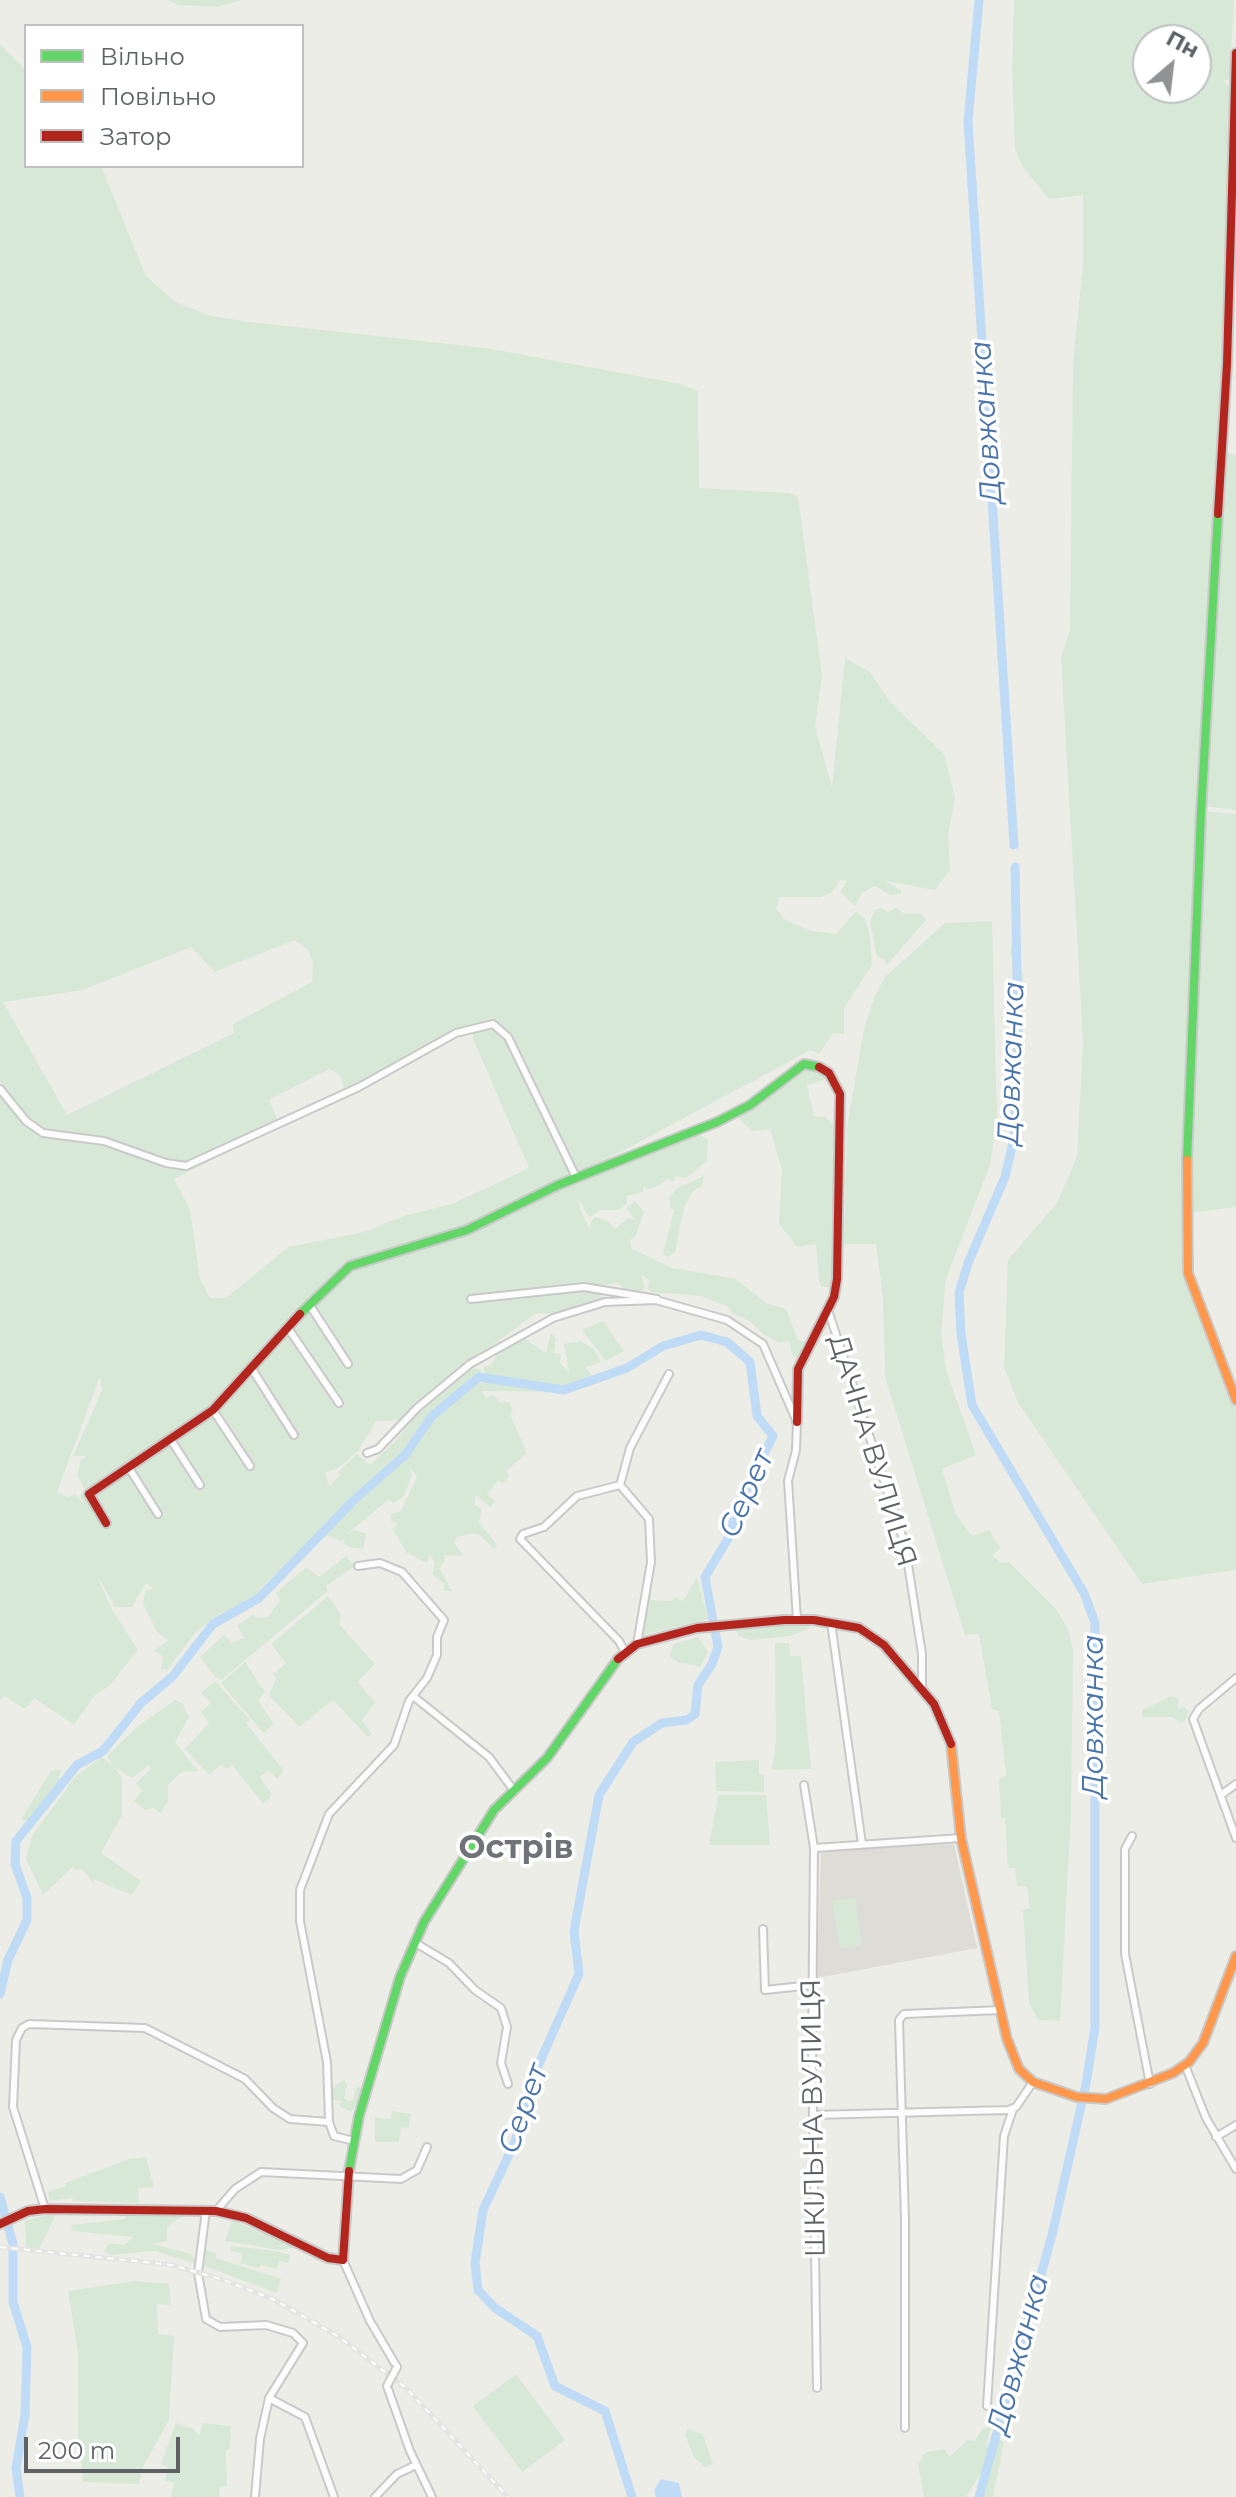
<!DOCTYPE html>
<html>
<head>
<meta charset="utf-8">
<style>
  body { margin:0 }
  #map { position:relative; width:1236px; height:2497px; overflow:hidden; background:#edede8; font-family:Montserrat,sans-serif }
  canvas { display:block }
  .legend { position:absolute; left:24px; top:24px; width:280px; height:144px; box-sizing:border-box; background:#fff; border:2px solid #bfc0c2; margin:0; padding:10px 14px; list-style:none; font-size:24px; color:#5e6166 }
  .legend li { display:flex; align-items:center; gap:16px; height:40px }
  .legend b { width:40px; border:2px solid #bfc0c2 }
  .north { position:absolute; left:1132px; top:24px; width:80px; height:80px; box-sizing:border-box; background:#fff; border:2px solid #bfc0c2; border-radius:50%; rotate:28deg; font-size:22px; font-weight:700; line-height:32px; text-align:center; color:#5e6166 }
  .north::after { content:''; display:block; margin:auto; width:28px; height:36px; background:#909294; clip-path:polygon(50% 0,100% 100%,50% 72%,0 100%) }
  .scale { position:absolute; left:24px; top:2437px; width:156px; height:36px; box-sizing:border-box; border:4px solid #5e6166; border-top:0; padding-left:10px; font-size:24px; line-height:28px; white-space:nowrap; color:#5e6166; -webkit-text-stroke:6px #fff; paint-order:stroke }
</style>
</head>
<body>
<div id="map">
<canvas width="1236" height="2497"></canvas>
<ul class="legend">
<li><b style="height:10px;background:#63d668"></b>Вільно</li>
<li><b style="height:10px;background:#ff974d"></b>Повільно</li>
<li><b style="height:10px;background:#b3261e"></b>Затор</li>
</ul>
<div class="north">Пн</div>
<div class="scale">200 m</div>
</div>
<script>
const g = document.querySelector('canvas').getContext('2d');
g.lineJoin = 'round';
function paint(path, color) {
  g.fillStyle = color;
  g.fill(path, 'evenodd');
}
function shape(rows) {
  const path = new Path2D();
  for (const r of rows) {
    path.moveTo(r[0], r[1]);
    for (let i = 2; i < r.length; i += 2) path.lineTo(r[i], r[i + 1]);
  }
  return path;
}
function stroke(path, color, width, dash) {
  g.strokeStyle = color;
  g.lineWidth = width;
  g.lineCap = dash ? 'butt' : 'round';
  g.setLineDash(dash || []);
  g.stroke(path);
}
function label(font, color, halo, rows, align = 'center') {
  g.font = font + ' Montserrat,sans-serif';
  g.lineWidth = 7;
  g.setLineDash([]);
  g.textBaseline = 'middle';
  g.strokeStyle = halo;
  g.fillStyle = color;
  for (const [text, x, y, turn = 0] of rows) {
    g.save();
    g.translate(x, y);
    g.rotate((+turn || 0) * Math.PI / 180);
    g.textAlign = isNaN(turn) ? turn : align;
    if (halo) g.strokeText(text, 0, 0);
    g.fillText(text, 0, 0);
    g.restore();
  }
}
paint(shape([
  [954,1844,977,1948,817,1978,821,1851]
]), '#dddcd7');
paint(shape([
  [167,0,242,0,218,7,178,5],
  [1014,0,1234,0,1230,79,1223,81,1230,86,1227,308,1185,1242,1195,1299,1236,1411,1236,1570,1142,1584,1019,1404,1004,1368,1008,1260,1057,1203,1077,1157,1083,1042,1061,657,1070,630,1073,362,1083,265,1083,195,1049,199,1022,166,1015,149,1012,67],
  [1148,40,1196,40,1196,88,1148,88],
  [0,44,26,70,26,166,101,166,146,276,175,302,211,316,249,322,486,348,681,384,698,391,699,488,788,493,798,497,822,675,815,727,832,787,845,658,870,672,890,702,944,754,955,797,948,836,950,870,935,890,885,881,901,890,901,894,890,895,875,886,862,893,855,906,840,892,847,881,840,880,832,892,821,897,780,897,776,908,784,919,811,931,836,934,855,912,864,917,869,930,872,965,844,1008,844,1034,833,1033,819,1054,811,1050,574,1177,604,1171,691,1137,699,1135,708,1139,707,1161,686,1178,675,1176,674,1182,668,1179,656,1187,647,1189,644,1186,643,1192,627,1196,627,1204,619,1210,601,1210,589,1217,578,1198,580,1209,591,1231,590,1223,595,1217,608,1221,615,1229,628,1218,635,1220,626,1208,635,1201,644,1212,635,1237,630,1240,632,1249,673,1268,736,1279,766,1303,786,1309,798,1340,807,1342,799,1360,792,1355,789,1341,779,1343,763,1334,749,1321,732,1313,727,1306,701,1296,651,1292,647,1288,650,1281,641,1274,645,1288,638,1293,628,1294,619,1283,579,1288,600,1292,604,1298,557,1314,536,1313,450,1377,403,1420,376,1421,358,1451,338,1468,325,1473,329,1486,340,1475,338,1472,357,1454,370,1465,399,1437,421,1405,470,1368,480,1369,482,1373,472,1377,468,1386,494,1380,565,1388,587,1384,592,1386,565,1392,482,1391,485,1398,494,1395,500,1403,509,1402,513,1411,510,1414,527,1453,506,1471,509,1476,503,1483,498,1481,487,1494,495,1502,490,1507,476,1495,474,1505,482,1508,479,1522,497,1545,494,1549,477,1533,456,1537,455,1544,464,1556,444,1555,445,1561,439,1568,452,1591,443,1591,445,1584,432,1574,435,1563,430,1555,427,1563,407,1553,392,1528,398,1524,391,1521,390,1514,401,1511,417,1477,409,1466,412,1475,403,1497,394,1503,388,1500,347,1534,354,1530,366,1534,363,1549,349,1547,343,1543,345,1538,341,1541,326,1535,327,1528,341,1519,357,1497,341,1508,287,1568,271,1577,253,1598,216,1616,196,1632,167,1670,161,1669,163,1656,154,1651,168,1640,157,1632,143,1603,145,1592,153,1588,146,1583,132,1607,115,1607,97,1575,111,1608,138,1650,109,1686,95,1695,74,1725,34,1698,25,1709,4,1696,0,1700,0,1088,19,1112,0,1081],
  [294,940,308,950,313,963,312,982,233,1024,234,1033,67,1115,3,1002,83,990,191,947,215,972],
  [473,1029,473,1039,529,1168,452,1204,407,1215,360,1233,288,1247,226,1298,210,1298,200,1279,190,1209,174,1179,280,1126,269,1100,329,1069,340,1075,346,1093],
  [100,1376,102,1390,73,1456,86,1456,81,1460,77,1475,85,1490,80,1495,84,1504,75,1494,68,1497,57,1492],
  [461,1390,432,1416,411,1442,412,1448,406,1455,361,1494,380,1473,390,1468,429,1413],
  [1225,453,1236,455,1236,810,1204,806],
  [1205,811,1236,814,1236,1207,1189,1213],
  [882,908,888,912,896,908,903,913,922,914,926,920,887,965,884,959,877,957,870,922,874,910],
  [992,921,997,1120,990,1165,946,1279,941,1333,946,1370,976,1455,942,1469,956,1515,972,1536,989,1530,1001,1548,992,1555,1001,1563,1009,1562,1056,1609,1068,1629,1073,1650,1071,1814,1060,2021,1038,2020,1029,2003,1023,1910,1030,1908,1027,1886,1017,1886,1015,1868,1008,1868,1005,1818,1001,1818,999,1779,1006,1776,999,1711,992,1709,979,1634,965,1635,885,1377,883,1298,876,1244,844,1244,847,1127,864,1029,874,998,885,977,945,923],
  [1014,932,1021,940,1019,966,1024,975,1019,995,1012,978,1016,968,1010,953],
  [807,1068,816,1068,830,1078,807,1085,814,1116,826,1117,837,1130,831,1287,822,1287,819,1282,816,1244,797,1247,779,1224,782,1170,770,1129,752,1131,737,1117],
  [704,1176,702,1186,693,1191,684,1207,675,1253,667,1257,663,1254,674,1210,670,1208,669,1198,677,1188],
  [603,1321,624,1351,606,1361,582,1330],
  [551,1333,556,1338,554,1353,561,1354,560,1363,569,1372,564,1344,581,1341,594,1349,601,1362,585,1367,594,1378,567,1387,485,1374,483,1367,491,1365,502,1346,522,1337,546,1353],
  [346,1556,355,1566,326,1586,328,1591,221,1680,215,1677,200,1657,224,1635,231,1643,244,1638,237,1626,253,1614,257,1618,268,1617,280,1600,276,1593,306,1567,319,1577],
  [697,1577,708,1619,642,1635,648,1587,651,1585,651,1600,672,1601,675,1597,683,1601],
  [328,1596,341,1614,339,1624,375,1664,358,1682,375,1703,362,1720,372,1734,368,1737,333,1700,299,1727,269,1695,276,1679,273,1674,286,1663,271,1644],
  [784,1617,810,1624,810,1628,791,1636,750,1640,739,1636,735,1629,744,1618],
  [698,1637,708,1652,700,1667,678,1662,669,1656,674,1644],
  [775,1643,789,1643,790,1656,801,1656,811,1769,772,1770,776,1740],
  [245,1662,265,1692,258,1700,274,1724,263,1733,221,1683],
  [215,1681,250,1720,246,1723,284,1771,277,1779,268,1770,260,1777,272,1795,263,1804,232,1765,226,1769,220,1765,209,1775,185,1749,209,1723,201,1712,211,1703,201,1693],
  [1171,1696,1179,1699,1178,1709,1184,1707,1189,1712,1185,1721,1180,1723,1173,1717,1142,1717,1142,1710],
  [175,1700,182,1703,189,1717,175,1742,198,1771,181,1772,168,1785,168,1801,161,1813,154,1808,145,1810,134,1801,142,1791,136,1783,151,1769,149,1765,132,1778,115,1768,122,1778,122,1815,101,1853,141,1881,132,1895,95,1880,93,1883,82,1869,77,1871,73,1867,43,1895,26,1859,32,1836,75,1777,102,1757,113,1766,107,1756,138,1726],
  [759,1760,759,1774,764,1775,764,1792,716,1791,715,1762],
  [61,1769,59,1780,33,1815,25,1821,21,1819,51,1771],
  [718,1795,766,1795,770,1845,709,1845],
  [855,1898,862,1945,840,1949,832,1901],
  [344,2079,347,2085,344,2098,348,2101,353,2100,356,2087,364,2088,360,2102,351,2112,339,2106,342,2101,333,2100,330,2091],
  [392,2111,411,2114,409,2128,401,2127,399,2142,375,2142,375,2117,390,2119],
  [146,2157,154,2187,138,2188,139,2203,74,2201,72,2198,49,2201,48,2192,65,2186,65,2183,129,2159],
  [186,2212,167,2228,167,2241,153,2244,191,2254,197,2261,193,2263,155,2251,111,2255,103,2251,109,2243,124,2245,133,2237,73,2231,71,2225,125,2219,127,2213],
  [56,2214,39,2249,26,2248,25,2220],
  [232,2220,290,2245,293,2248,279,2250,225,2241],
  [231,2246,277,2251,290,2255,289,2263,279,2261,277,2269,261,2265,259,2268,240,2263,243,2254,230,2251],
  [206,2250,216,2253,216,2258,281,2279,277,2293,204,2266],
  [135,2281,169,2284,171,2305,157,2304,158,2334,174,2336,169,2420,143,2467,139,2484,83,2482,78,2436,78,2353,68,2291],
  [516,2374,565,2440,522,2472,473,2406],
  [176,2423,194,2429,199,2436,203,2423,231,2426,230,2448,226,2451,227,2486,220,2487,219,2497,171,2497,174,2482,165,2481,168,2467,161,2464],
  [991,2427,986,2445,998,2439,1004,2442,993,2497,976,2497,983,2470,966,2497,924,2497,918,2465,926,2452,945,2449,949,2457,968,2440,975,2441,982,2429],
  [687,2429,703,2434,713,2464,705,2467,694,2457,685,2435]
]), '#d7e9d6');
paint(shape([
  [661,2479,679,2483,682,2497,656,2497,654,2490]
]), '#c0dbf5');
stroke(shape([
  [979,0,968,121,1014,845],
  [0,1994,8,1960,27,1920,27,1898,15,1864,16,1841,77,1765,103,1751,141,1703,173,1676,213,1624,259,1598,354,1500,405,1455,432,1416,479,1377,564,1390,627,1368,663,1346,701,1335,727,1342,750,1362,757,1416,773,1436,736,1511,729,1537,705,1577,718,1647,712,1664,698,1685,695,1714,687,1720,662,1723,633,1742,599,1795,574,1931,579,1974,534,2075,515,2142,483,2210,475,2263,478,2290,495,2308,537,2336,555,2386,605,2411,632,2497],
  [0,2197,13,2244,13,2302,27,2347,25,2415,16,2468,20,2497],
  [979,2497,1052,2235,1086,2084,1095,2027,1095,1623,1084,1593,972,1405,961,1334,959,1293,968,1263,1005,1177,1014,1138,1018,1033,1015,867]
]), '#c0dbf5', 9);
const street = shape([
  [0,1089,26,1121,43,1133,104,1141,166,1163,186,1166,359,1087,456,1033,493,1024,508,1037,576,1177],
  [471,1299,584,1287,657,1299],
  [309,1304,348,1364],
  [828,1310,905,1545,922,1654,922,1688],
  [288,1328,339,1403],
  [252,1369,294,1435],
  [213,1410,250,1466],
  [171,1440,200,1485],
  [367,1453,378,1449,417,1408,470,1364,553,1318,605,1302,656,1300,727,1320,763,1344,797,1422,796,1450,788,1481,797,1620],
  [129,1468,158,1514],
  [620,1485,630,1448,669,1374],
  [831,1622,862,1844],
  [625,1652,619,1641,520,1539,523,1534,544,1527,577,1496,620,1485,649,1519,651,1562,637,1644],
  [1236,1678,1199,1709,1193,1719,1236,1838],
  [413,1696,489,1757,512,1788],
  [804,1785,814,1848,812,2045,817,2388],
  [1221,1795,1236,1784],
  [1132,1836,1125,1849,1125,1954,1150,2084],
  [814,1848,961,1838],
  [763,1929,765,1990,812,1985],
  [414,1942,449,1963,475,1990,501,2008,507,2027,501,2063,508,2084],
  [1185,2065,1206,2118,1236,2169],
  [813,2115,1008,2110,1016,2107,1033,2082],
  [1216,2137,1236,2125],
  [354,2141,334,2136,329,2122,327,2062,300,1921,300,1890,329,1814,394,1745,409,1701,427,1678,437,1655,437,1637,444,1620,402,1572,380,1563,358,1566],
  [45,2209,13,2107,16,2040,22,2028,29,2024,145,2028,245,2079,273,2108,290,2119,329,2122],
  [206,2210,198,2273,206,2319,220,2327,266,2325,293,2333,303,2343,269,2398,260,2439,255,2497],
  [216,2211,235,2189,261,2172,401,2179,417,2170,427,2147],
  [343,2260,370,2321,397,2367],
  [387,2386,410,2451,432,2497],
  [269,2398,305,2417,334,2497],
  [987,2406,1004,2136,1013,2109],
  [905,2428,905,2219,899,2020,904,2014,1001,2010],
  [375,2497,397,2474,416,2465]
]);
const fast = shape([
  [1187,1160,1201,813,1218,514],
  [300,1314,350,1266,467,1230,558,1185,717,1122,750,1105,804,1064,819,1067],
  [349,2171,359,2116,400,1977,424,1922,494,1810,547,1758,618,1659]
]);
const slow = shape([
  [1187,1160,1188,1273,1236,1400],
  [951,1744,961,1838,1007,2039,1019,2069,1033,2082,1077,2097,1106,2099,1173,2073,1189,2062,1203,2043,1236,1956]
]);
const jam = shape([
  [1218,514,1227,364,1236,53],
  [797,1422,798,1369,834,1297,837,1279,840,1094,829,1073,819,1067],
  [106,1523,89,1494,213,1410,300,1314],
  [618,1659,637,1644,697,1628,784,1620,814,1620,859,1628,884,1645,934,1704,951,1744],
  [0,2224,28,2211,45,2209,216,2211,246,2218,328,2258,343,2260,349,2171]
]);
stroke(street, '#c9c9c9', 10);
stroke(fast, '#c9c9c9', 12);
stroke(slow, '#c9c9c9', 12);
stroke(jam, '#c9c9c9', 12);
stroke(street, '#fcfcfc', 6);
stroke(fast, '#63d668', 8);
stroke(slow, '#ff974d', 8);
stroke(jam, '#b3261e', 8);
const rail = shape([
  [0,2247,172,2265,224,2280,275,2300,339,2337,405,2387,508,2497]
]);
stroke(rail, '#e4e4e3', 5);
stroke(rail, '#fff', 2, [6]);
const streetBridge = shape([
  [387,2386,397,2367]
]);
stroke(streetBridge, '#c9c9c9', 10, []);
stroke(streetBridge, '#fcfcfc', 6);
label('28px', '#5e6166', '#fff', [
  ["ДАЧНА ВУЛИЦЯ",872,1451,73],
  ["ШКІЛЬНА ВУЛИЦЯ",814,2118,-91]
]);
label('italic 30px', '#4973ab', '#fff', [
  ["Довжанка",987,422,-94],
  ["Довжанка",1012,1063,-88],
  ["Серет",747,1494,-66],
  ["Довжанка",1094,1716,-90],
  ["Серет",524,2109,-70],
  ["Довжанка",1019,2354,-75]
]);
label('bold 32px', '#6f7378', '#fff', [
  ["Острів",516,1849]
]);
</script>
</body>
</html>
